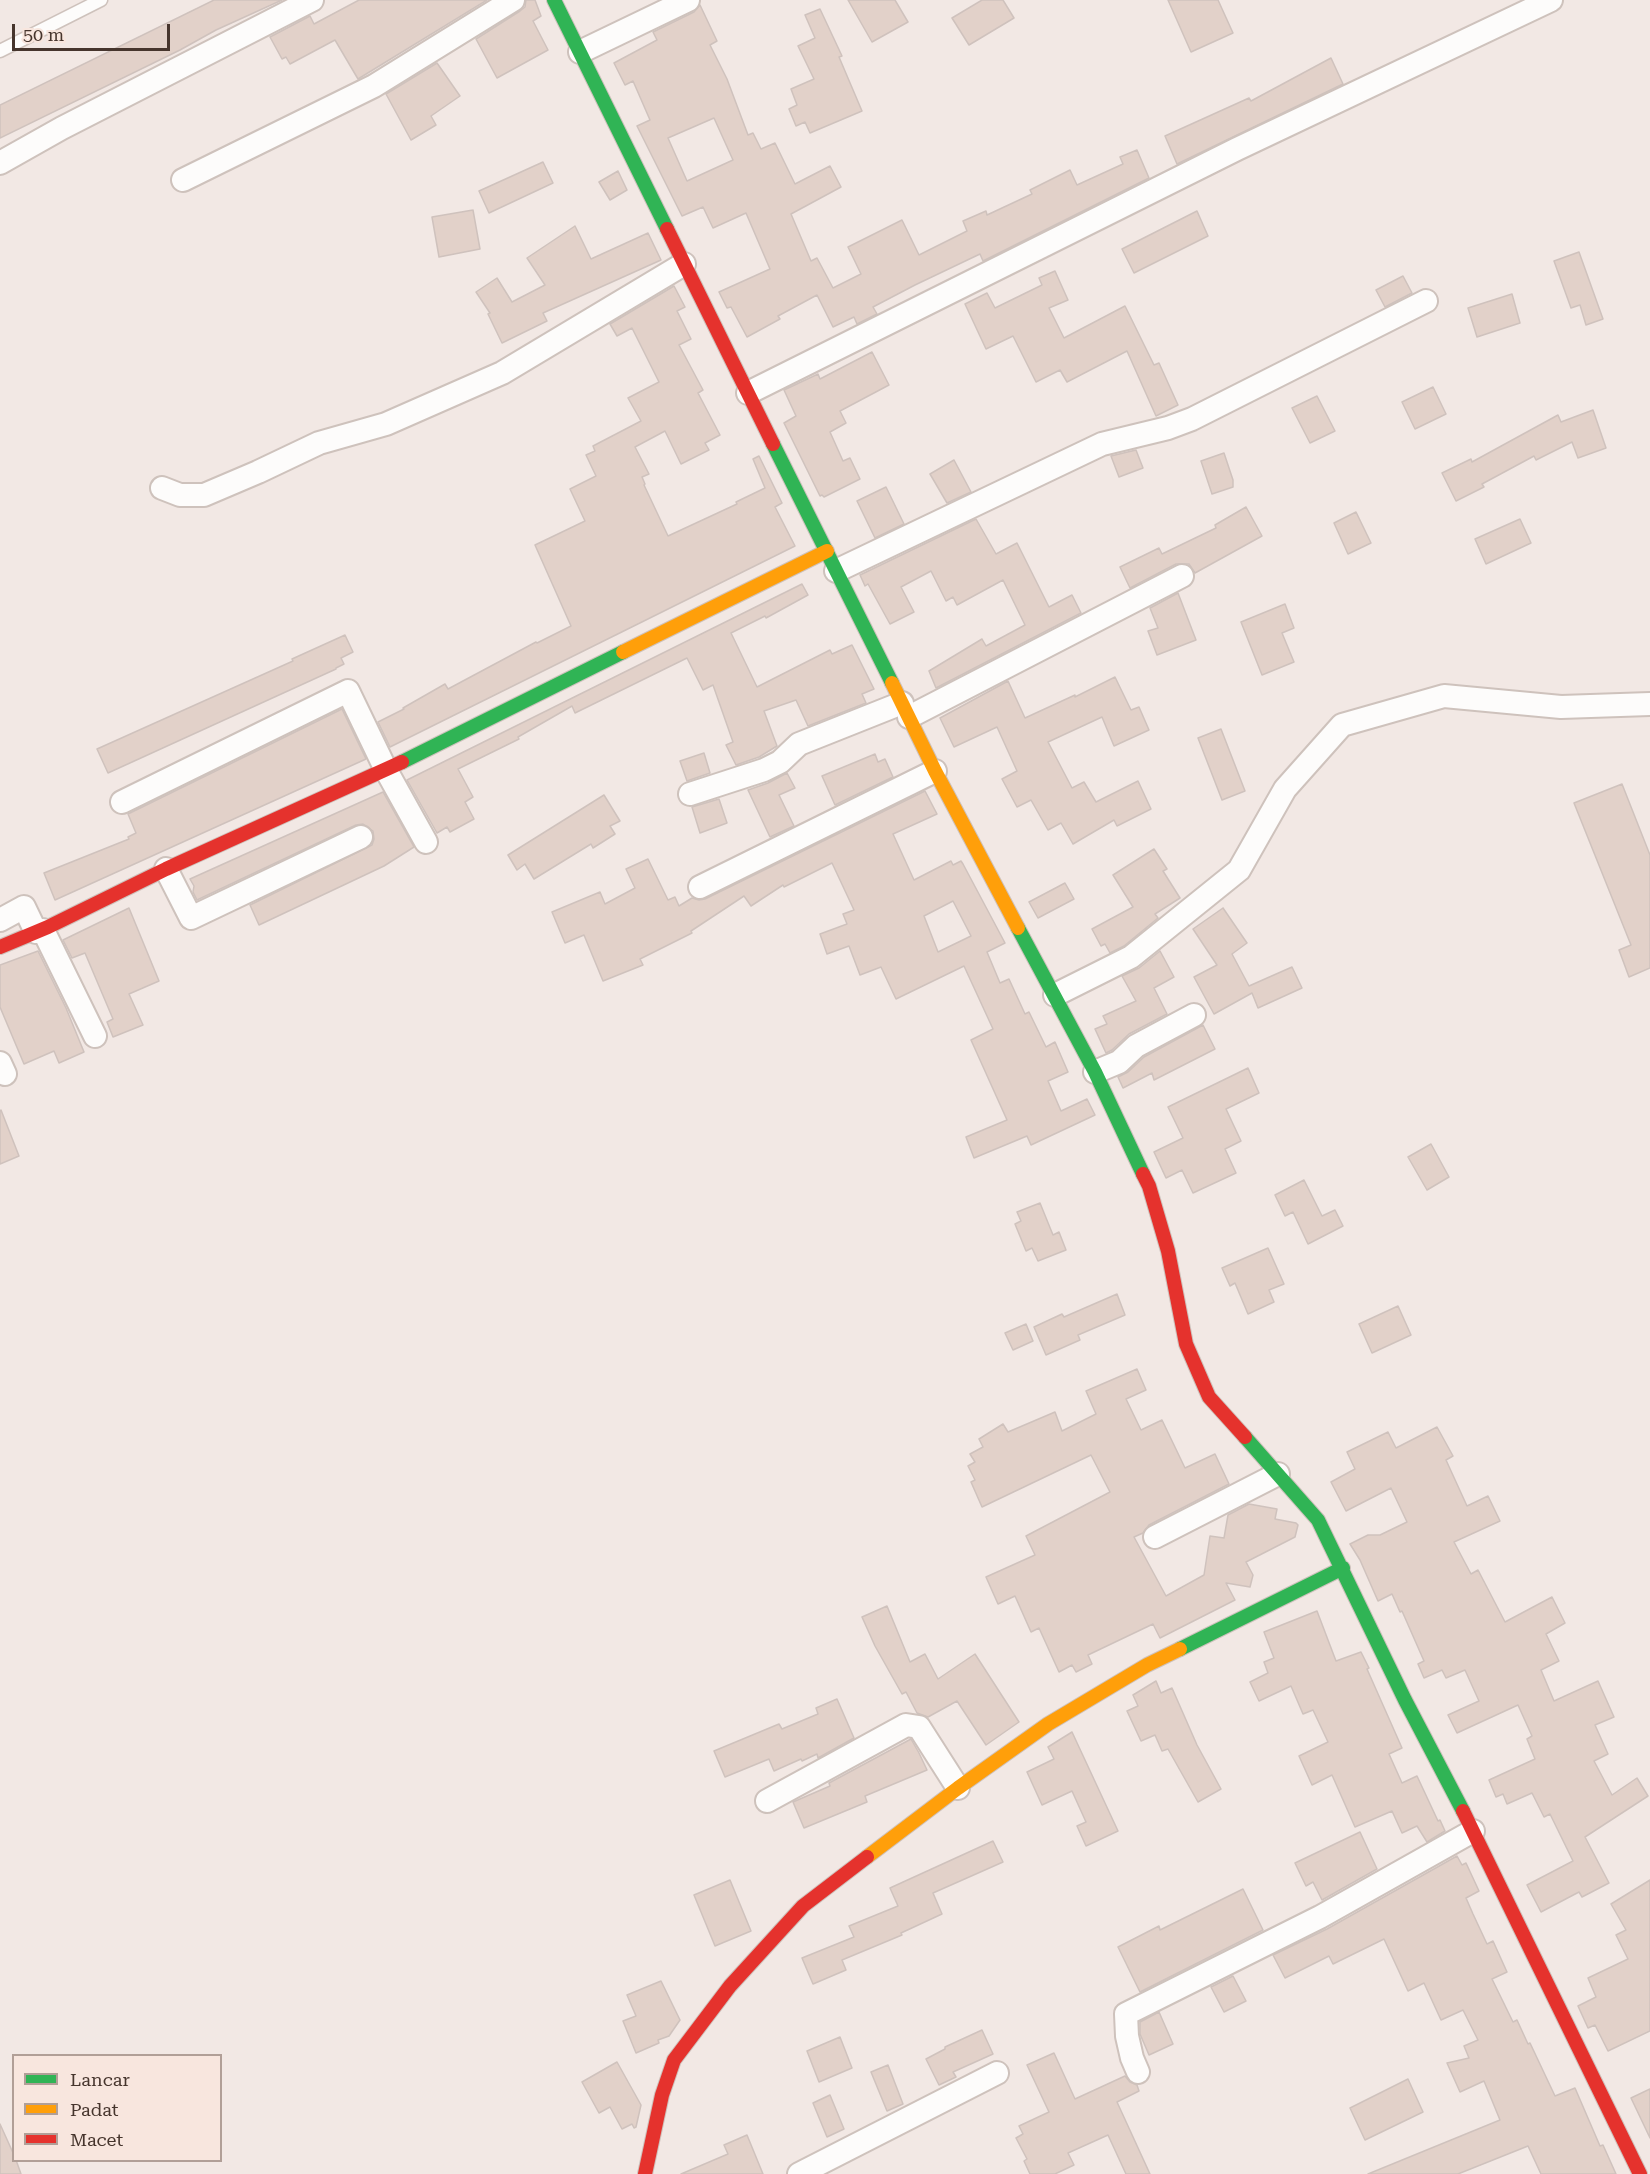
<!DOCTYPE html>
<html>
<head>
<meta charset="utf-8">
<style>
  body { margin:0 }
  #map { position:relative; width:1650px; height:2174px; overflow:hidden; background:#f2e8e4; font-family:"Roboto Serif",serif }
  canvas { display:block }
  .legend { position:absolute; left:12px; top:2054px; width:210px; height:108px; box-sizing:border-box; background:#f8e6de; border:2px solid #b19f97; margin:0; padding:8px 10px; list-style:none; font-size:18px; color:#46352d }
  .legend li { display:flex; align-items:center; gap:12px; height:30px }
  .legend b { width:30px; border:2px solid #b19f97 }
  .scale { position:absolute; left:12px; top:24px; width:158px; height:27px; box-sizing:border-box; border:3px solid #46352d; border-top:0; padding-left:8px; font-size:18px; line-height:21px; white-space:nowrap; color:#46352d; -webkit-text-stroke:4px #f8e6de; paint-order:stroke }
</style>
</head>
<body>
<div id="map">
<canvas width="1650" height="2174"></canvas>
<ul class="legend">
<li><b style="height:8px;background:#30b455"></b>Lancar</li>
<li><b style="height:8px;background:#ff9f0a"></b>Padat</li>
<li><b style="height:8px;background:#e5322d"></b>Macet</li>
</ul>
<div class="scale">50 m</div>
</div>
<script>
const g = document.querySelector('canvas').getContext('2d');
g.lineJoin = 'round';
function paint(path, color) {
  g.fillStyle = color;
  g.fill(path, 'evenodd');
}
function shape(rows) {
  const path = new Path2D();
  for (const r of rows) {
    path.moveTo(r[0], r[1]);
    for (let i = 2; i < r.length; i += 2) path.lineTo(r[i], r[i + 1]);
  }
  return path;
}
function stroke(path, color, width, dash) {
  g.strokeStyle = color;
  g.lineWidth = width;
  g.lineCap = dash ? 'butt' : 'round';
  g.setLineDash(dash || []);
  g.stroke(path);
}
const building = shape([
  [214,0,282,0,216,30,180,50,0,138,0,105,214,0],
  [359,0,487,0,358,79,335,40,290,64,286,57,282,59,270,37,310,16,314,24,359,0],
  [526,0,535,0,541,16,533,21,548,50,497,78,476,39,520,11,525,7,526,0],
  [848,0,895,0,908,22,872,42,848,0],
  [982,0,1003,0,1014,18,969,45,952,18,982,0],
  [1168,0,1218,0,1233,33,1191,52,1168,0],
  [700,5,717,41,710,45,727,79,748,135,753,133,761,149,775,143,795,184,830,166,841,187,791,214,811,261,817,258,833,288,861,274,848,247,902,220,919,255,967,231,963,221,986,211,987,215,1032,194,1030,190,1070,170,1077,185,1123,164,1120,157,1137,150,1149,178,983,261,980,254,915,285,873,307,877,314,857,324,854,317,833,327,817,295,778,316,780,319,747,337,731,307,727,308,719,292,770,269,746,213,713,228,703,207,682,216,637,126,650,120,633,81,625,85,614,63,657,40,653,32,694,12,700,5],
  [714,118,733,160,687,181,668,138,714,118],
  [820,9,842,56,839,57,862,111,810,133,805,122,796,126,789,109,797,105,791,89,814,79,798,46,815,38,805,15,820,9],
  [1331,58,1343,84,1177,164,1165,136,1249,98,1251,101,1331,58],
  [437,63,460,96,431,116,436,125,411,140,386,94,437,63],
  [543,162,553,183,489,213,479,191,543,162],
  [618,171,627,190,610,200,599,182,618,171],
  [473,210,480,249,439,257,432,217,473,210],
  [1197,211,1208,236,1134,273,1122,249,1197,211],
  [575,226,591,259,648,233,661,260,543,313,547,321,502,343,488,314,490,313,476,292,497,278,512,302,545,285,527,258,575,226],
  [1579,252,1603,319,1586,325,1580,305,1571,308,1554,261,1579,252],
  [1055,271,1068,300,1049,308,1064,338,1125,306,1154,365,1159,363,1178,405,1156,416,1127,351,1067,382,1060,370,1036,382,1013,336,986,349,965,304,987,293,995,308,1042,285,1039,278,1055,271],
  [1403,276,1412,293,1385,307,1376,290,1403,276],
  [674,286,685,307,677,311,691,339,679,345,703,390,698,393,720,435,705,443,709,450,681,464,665,431,635,447,649,474,642,477,645,484,644,485,668,536,737,504,736,502,765,488,753,459,759,456,782,503,775,507,795,546,390,747,378,722,404,709,403,708,445,684,448,689,536,642,537,643,571,626,535,545,585,521,570,489,596,476,586,455,595,451,593,446,641,421,628,398,659,382,632,328,617,336,610,324,674,286],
  [1512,294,1520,323,1477,337,1468,308,1512,294],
  [872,352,889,385,840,411,846,423,830,432,843,461,850,458,860,479,824,497,822,495,820,496,784,423,796,416,784,390,818,374,820,379,872,352],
  [1433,387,1446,414,1415,429,1402,402,1433,387],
  [1317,396,1335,431,1310,443,1292,408,1317,396],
  [1593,410,1606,448,1578,458,1572,442,1536,460,1534,456,1482,484,1484,487,1456,501,1442,473,1471,459,1472,462,1558,415,1561,422,1593,410],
  [1136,450,1143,468,1119,477,1111,456,1136,450],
  [1224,453,1233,480,1233,487,1212,494,1201,461,1224,453],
  [954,460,971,492,947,503,930,474,954,460],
  [886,487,904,524,875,538,857,501,886,487],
  [1246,507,1262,536,1195,573,1189,564,1176,564,1130,588,1120,567,1159,548,1162,554,1216,528,1215,525,1246,507],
  [1356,512,1371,543,1348,554,1334,523,1356,512],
  [976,519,996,554,1017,543,1049,607,1072,595,1081,613,936,688,929,671,982,639,986,646,1025,625,1003,580,957,605,953,597,946,601,931,571,901,587,914,612,890,624,868,584,865,586,860,575,976,519],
  [1520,519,1531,543,1486,564,1475,539,1520,519],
  [802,584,808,595,766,618,765,616,731,633,757,687,830,650,832,654,852,645,874,689,862,694,866,703,808,726,796,700,764,711,777,746,759,757,736,765,726,745,733,742,713,685,703,690,687,658,575,713,572,706,518,737,519,739,458,769,473,797,465,802,474,819,450,832,447,827,437,833,407,780,802,584],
  [1178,593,1196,640,1157,655,1148,631,1158,628,1150,608,1178,593],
  [1285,604,1294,628,1282,633,1294,662,1262,675,1241,622,1285,604],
  [345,635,353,652,341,658,344,664,336,668,336,669,108,773,97,749,293,661,292,659,345,635],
  [1115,677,1131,710,1139,707,1149,730,1114,746,1102,717,1048,742,1072,788,1084,782,1096,802,1138,781,1151,809,1117,826,1114,820,1073,844,1061,823,1048,830,1031,800,1017,807,1002,779,1017,771,997,727,954,747,940,718,1008,681,1025,718,1075,695,1075,697,1115,677],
  [342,709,366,759,55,900,44,873,129,839,128,837,136,833,128,814,342,709],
  [1221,729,1245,791,1222,800,1198,738,1221,729],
  [704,753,710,773,687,781,680,761,704,753],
  [875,754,878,762,885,759,893,777,835,805,822,776,875,754],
  [787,773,795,788,779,795,794,826,770,837,748,790,768,783,787,773],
  [1622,784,1650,855,1650,968,1629,977,1619,950,1631,945,1574,803,1622,784],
  [925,791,937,814,893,834,914,880,951,861,953,865,961,861,963,864,1005,943,987,952,1000,983,1009,979,1025,1014,1029,1012,1046,1047,1055,1042,1068,1072,1048,1081,1061,1111,1087,1099,1095,1115,1031,1145,1027,1136,974,1158,966,1137,1007,1120,971,1040,993,1029,964,966,896,999,881,967,860,975,849,946,827,954,820,934,847,924,843,914,854,910,832,863,784,887,783,885,751,906,744,896,691,931,692,933,640,959,643,965,603,981,584,935,565,943,552,912,600,892,605,904,635,888,626,869,648,859,668,900,675,897,679,906,692,898,699,900,705,899,925,791],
  [953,901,971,936,938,952,924,916,953,901],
  [383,792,414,847,384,866,259,925,250,905,372,845,374,839,373,831,363,824,356,825,197,900,193,892,194,886,190,879,383,792],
  [604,795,620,821,610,826,615,834,593,848,591,844,534,879,525,864,517,870,508,855,604,795],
  [719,799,727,823,700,833,692,807,719,799],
  [1154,849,1167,869,1163,871,1180,898,1155,914,1158,918,1124,946,1110,953,1105,944,1101,946,1092,929,1133,907,1113,875,1154,849],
  [1065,883,1074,899,1038,918,1029,902,1065,883],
  [129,908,159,981,129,994,143,1025,113,1037,107,1022,113,1019,85,953,72,958,63,940,129,908],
  [1223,908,1247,943,1232,954,1249,986,1292,967,1302,988,1258,1008,1252,993,1214,1014,1194,977,1217,965,1193,929,1223,908],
  [38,951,66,1008,84,1052,59,1063,54,1051,24,1064,0,1007,0,965,38,951],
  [1160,951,1174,977,1154,988,1167,1014,1129,1034,1112,1050,1106,1053,1095,1029,1107,1024,1103,1016,1136,1001,1122,976,1139,968,1160,951],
  [1203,1025,1215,1049,1154,1080,1152,1073,1123,1088,1118,1077,1128,1072,1144,1057,1203,1025],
  [1248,1068,1259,1093,1226,1109,1241,1141,1225,1149,1236,1173,1193,1193,1182,1170,1166,1178,1154,1152,1183,1138,1168,1107,1248,1068],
  [1,1110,19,1156,0,1164,0,1111,1,1110],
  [1431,1144,1449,1177,1427,1190,1408,1157,1431,1144],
  [1304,1180,1322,1216,1335,1210,1343,1226,1308,1244,1293,1212,1285,1216,1275,1195,1304,1180],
  [1040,1203,1053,1235,1059,1232,1066,1250,1038,1261,1032,1248,1026,1251,1015,1224,1021,1221,1017,1212,1040,1203],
  [1268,1248,1284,1284,1269,1290,1274,1302,1248,1314,1235,1283,1230,1286,1222,1268,1268,1248],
  [1117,1294,1125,1315,1078,1335,1080,1340,1046,1355,1034,1327,1062,1314,1064,1317,1117,1294],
  [1398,1306,1411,1335,1372,1353,1359,1324,1398,1306],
  [1026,1324,1033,1341,1013,1350,1005,1333,1026,1324],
  [1137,1369,1146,1390,1126,1399,1141,1430,1162,1420,1185,1468,1215,1454,1229,1484,1149,1525,1143,1533,1134,1537,1166,1596,1204,1575,1210,1536,1224,1538,1228,1515,1249,1504,1277,1509,1275,1519,1296,1523,1298,1525,1295,1537,1246,1562,1253,1575,1250,1587,1226,1583,1235,1600,1160,1638,1153,1624,1088,1655,1092,1664,1076,1672,1072,1665,1059,1672,1039,1628,1031,1632,1015,1596,998,1604,986,1577,1035,1555,1026,1536,1110,1492,1091,1455,982,1507,971,1482,975,1480,968,1466,975,1462,970,1454,983,1447,979,1439,1003,1424,1008,1432,1055,1412,1062,1431,1096,1414,1086,1391,1137,1369],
  [1437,1427,1453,1456,1446,1460,1467,1506,1488,1496,1500,1521,1454,1542,1471,1574,1478,1570,1505,1622,1552,1597,1565,1623,1546,1634,1559,1661,1541,1670,1554,1701,1598,1681,1614,1717,1595,1725,1608,1754,1594,1761,1612,1795,1637,1778,1648,1796,1585,1837,1609,1883,1582,1897,1579,1892,1541,1912,1527,1885,1573,1861,1550,1814,1544,1817,1532,1793,1507,1804,1503,1794,1496,1797,1489,1780,1535,1759,1527,1739,1532,1736,1518,1705,1457,1733,1448,1715,1479,1701,1465,1670,1446,1678,1442,1670,1424,1678,1418,1664,1424,1661,1402,1611,1400,1612,1392,1594,1378,1601,1360,1560,1350,1544,1368,1535,1380,1535,1407,1522,1391,1488,1346,1511,1331,1482,1355,1469,1347,1452,1388,1432,1396,1448,1437,1427],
  [887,1606,910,1662,925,1654,938,1679,975,1654,1019,1722,986,1745,957,1701,928,1717,917,1713,906,1692,902,1694,875,1646,862,1617,887,1606],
  [1317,1611,1336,1661,1361,1652,1369,1668,1367,1669,1402,1748,1389,1754,1402,1783,1417,1776,1438,1821,1440,1820,1445,1831,1427,1842,1417,1826,1402,1833,1392,1811,1355,1827,1332,1775,1312,1785,1299,1756,1328,1742,1313,1710,1303,1714,1291,1686,1259,1701,1250,1682,1268,1673,1264,1662,1274,1658,1264,1632,1317,1611],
  [1156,1681,1161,1693,1172,1688,1197,1745,1221,1789,1198,1802,1168,1749,1162,1751,1155,1735,1141,1741,1127,1711,1138,1706,1133,1695,1156,1681],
  [837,1699,854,1738,818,1758,817,1754,802,1761,801,1759,774,1771,769,1759,725,1777,714,1751,779,1724,782,1729,818,1714,816,1708,837,1699],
  [1072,1732,1118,1831,1086,1846,1077,1826,1086,1822,1072,1791,1042,1805,1027,1772,1054,1759,1048,1747,1072,1732],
  [911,1739,919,1753,927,1770,865,1796,867,1802,804,1828,793,1802,830,1786,829,1783,911,1739],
  [1360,1832,1377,1869,1322,1900,1313,1882,1306,1886,1295,1863,1360,1832],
  [993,1841,1003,1862,933,1893,942,1914,901,1933,902,1935,842,1960,846,1970,813,1984,802,1958,854,1937,849,1926,898,1906,890,1888,993,1841],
  [1457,1856,1462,1865,1466,1863,1479,1891,1466,1898,1473,1914,1487,1944,1493,1941,1507,1972,1492,1979,1513,2022,1517,2020,1528,2044,1530,2043,1555,2096,1575,2088,1600,2146,1603,2145,1616,2174,1541,2174,1528,2146,1458,2174,1368,2174,1500,2120,1484,2081,1460,2092,1447,2063,1469,2058,1464,2046,1478,2040,1463,2010,1441,2020,1424,1983,1408,1991,1384,1939,1333,1964,1329,1956,1285,1978,1273,1955,1327,1929,1457,1856],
  [730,1880,751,1931,715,1946,694,1895,730,1880],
  [1650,1880,1650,2031,1608,2051,1595,2025,1588,2028,1578,2006,1596,1997,1588,1978,1628,1959,1616,1935,1626,1930,1611,1904,1650,1880],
  [1243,1889,1263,1930,1140,1992,1118,1947,1159,1926,1160,1930,1243,1889],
  [1233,1976,1246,2001,1224,2012,1211,1987,1233,1976],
  [661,1981,680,2020,669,2036,658,2040,659,2043,636,2053,623,2021,636,2016,627,1995,661,1981],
  [1159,2012,1173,2044,1149,2055,1140,2034,1140,2022,1159,2012],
  [982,2030,993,2054,953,2072,956,2077,939,2085,926,2059,945,2049,945,2047,982,2030],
  [840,2037,852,2068,819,2082,807,2051,840,2037],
  [1054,2053,1075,2099,1125,2076,1130,2082,1137,2085,1139,2091,1117,2102,1150,2174,1126,2174,1108,2135,1068,2153,1074,2165,1055,2174,1030,2174,1024,2161,1027,2159,1016,2138,1023,2134,1019,2126,1049,2112,1027,2065,1054,2053],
  [617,2062,641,2105,636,2127,634,2128,632,2124,622,2129,610,2107,599,2113,582,2082,617,2062],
  [888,2065,903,2104,887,2111,871,2072,888,2065],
  [1408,2079,1423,2112,1365,2140,1350,2108,1408,2079],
  [1650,2089,1650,2138,1631,2098,1650,2089],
  [830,2095,844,2129,827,2137,813,2103,830,2095],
  [0,2124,14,2155,14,2160,16,2160,21,2174,0,2174,0,2124],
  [747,2135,763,2174,681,2174,728,2154,724,2145,747,2135]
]);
paint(building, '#e2d1c9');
stroke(building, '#cfc2bd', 1.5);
const lane = shape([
  [0,51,101,0]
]);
const street = shape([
  [580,52,688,0],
  [0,163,62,128,312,0],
  [183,180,374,86,513,0],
  [748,393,1237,149,1551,0],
  [162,488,180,495,204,495,258,472,319,443,386,424,502,373,684,264],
  [836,571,1102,444,1168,428,1192,419,1426,301],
  [909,717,1182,576],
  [690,794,764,770,780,762,799,744,902,703],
  [122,802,348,691,386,770,426,842],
  [166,869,191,918,361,837],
  [700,887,935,771],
  [0,920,24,907,36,932],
  [43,930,95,1036],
  [1055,995,1131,957,1239,870,1285,789,1342,725,1444,696,1561,707,1650,704],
  [0,1063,5,1074],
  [1095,1072,1119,1062,1136,1046,1194,1015],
  [1155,1537,1278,1474],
  [767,1801,906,1725,919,1727,958,1788],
  [1138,2072,1132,2058,1127,2036,1126,2014,1320,1917,1473,1831],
  [799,2174,997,2073]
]);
const fast = shape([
  [554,0,667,229],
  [773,444,892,683],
  [402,762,623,652],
  [1018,928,1095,1072,1143,1174],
  [1245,1437,1318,1520,1405,1700,1463,1811],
  [1180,1649,1343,1568]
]);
const slow = shape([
  [623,652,827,551],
  [892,683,935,771,1018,928],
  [867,1857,958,1788,1048,1724,1147,1665,1180,1649]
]);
const jam = shape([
  [667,229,773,444],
  [0,947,48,927,166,869,402,762],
  [1143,1174,1149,1186,1168,1251,1186,1344,1209,1397,1245,1437],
  [1463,1811,1640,2174],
  [645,2174,662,2095,674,2060,730,1986,803,1906,867,1857]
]);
stroke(lane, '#cec2bc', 15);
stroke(street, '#cec2bc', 26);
stroke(fast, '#cec2bc', 16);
stroke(slow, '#cec2bc', 16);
stroke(jam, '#cec2bc', 16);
stroke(lane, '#fdfcfb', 12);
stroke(street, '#fdfcfb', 22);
stroke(fast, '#30b455', 14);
stroke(slow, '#ff9f0a', 14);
stroke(jam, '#e5322d', 14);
</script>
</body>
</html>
